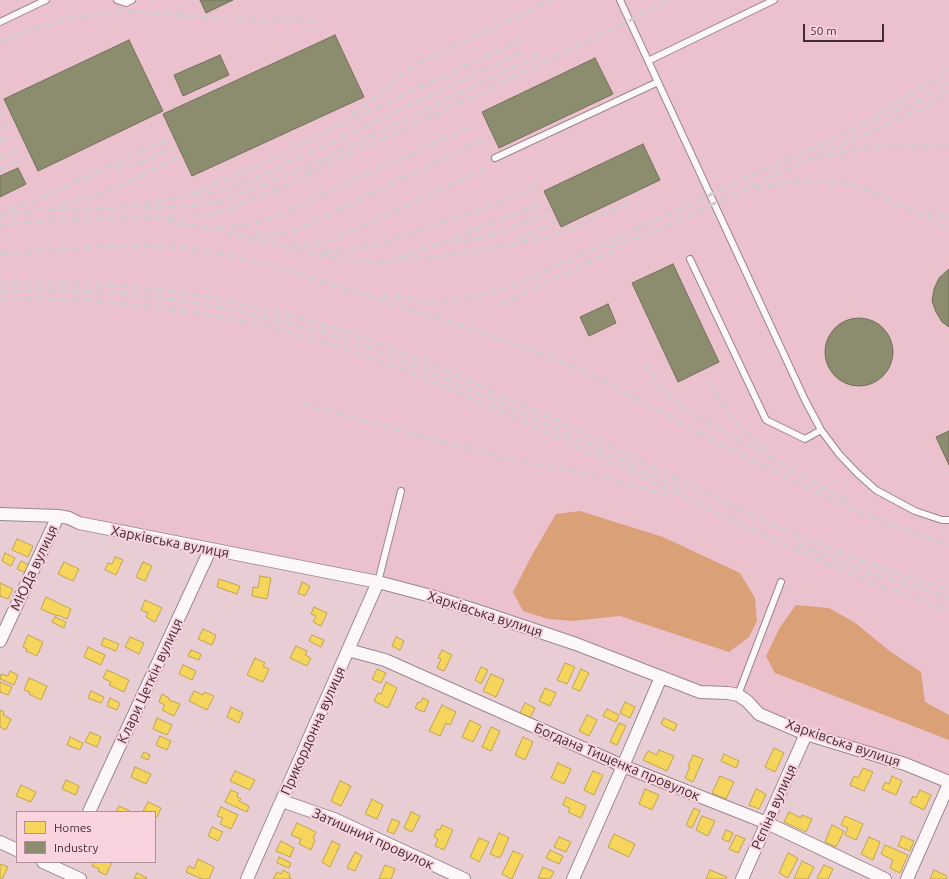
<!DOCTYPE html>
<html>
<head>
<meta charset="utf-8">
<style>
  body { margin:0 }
  #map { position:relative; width:949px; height:879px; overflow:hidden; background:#e8ced4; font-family:Ubuntu,sans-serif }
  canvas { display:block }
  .legend { position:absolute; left:16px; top:811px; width:140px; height:52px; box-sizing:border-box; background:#f9d3dd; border:1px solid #af9199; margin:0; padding:5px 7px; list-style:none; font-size:12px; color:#3f2d32 }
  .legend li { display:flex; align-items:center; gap:8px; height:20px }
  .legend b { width:20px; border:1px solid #af9199 }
  .scale { position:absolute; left:803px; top:24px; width:81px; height:18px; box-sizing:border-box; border:2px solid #3f2d32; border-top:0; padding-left:5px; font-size:12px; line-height:14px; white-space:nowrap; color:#3f2d32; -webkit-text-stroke:3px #f9d3dd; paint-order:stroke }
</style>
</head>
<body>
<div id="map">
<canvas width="949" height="879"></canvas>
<ul class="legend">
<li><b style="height:11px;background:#f6d55c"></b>Homes</li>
<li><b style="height:11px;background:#8c8c6e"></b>Industry</li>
</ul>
<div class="scale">50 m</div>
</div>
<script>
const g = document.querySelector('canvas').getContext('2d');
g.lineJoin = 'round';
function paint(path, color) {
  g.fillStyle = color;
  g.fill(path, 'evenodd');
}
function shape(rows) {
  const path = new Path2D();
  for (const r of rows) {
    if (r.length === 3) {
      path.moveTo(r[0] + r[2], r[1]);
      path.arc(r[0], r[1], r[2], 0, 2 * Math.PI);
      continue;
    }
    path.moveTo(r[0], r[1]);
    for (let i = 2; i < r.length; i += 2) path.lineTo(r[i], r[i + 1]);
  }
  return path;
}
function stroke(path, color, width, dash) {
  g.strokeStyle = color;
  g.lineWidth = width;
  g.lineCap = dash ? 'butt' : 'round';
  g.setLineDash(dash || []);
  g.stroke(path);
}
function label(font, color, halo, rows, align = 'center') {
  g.font = font + ' Ubuntu,sans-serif';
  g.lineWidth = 4;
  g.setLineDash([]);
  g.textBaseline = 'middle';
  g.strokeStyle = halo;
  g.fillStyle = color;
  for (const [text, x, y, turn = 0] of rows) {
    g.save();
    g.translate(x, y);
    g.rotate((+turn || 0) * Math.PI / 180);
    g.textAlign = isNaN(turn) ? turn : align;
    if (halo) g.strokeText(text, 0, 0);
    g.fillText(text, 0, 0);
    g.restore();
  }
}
paint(shape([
  [0,0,949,0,949,774,865,745,809,728,763,708,752,696,741,689,728,687,701,686,578,638,487,607,433,590,379,576,81,517,71,512,59,510,0,507]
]), '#eac1cc');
paint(shape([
  [580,511,663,537,740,573,755,598,757,621,749,637,729,652,620,616,573,621,548,619,523,611,513,592,532,555,556,514],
  [796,605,829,608,854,622,891,652,921,672,925,702,949,715,949,740,775,673,766,656,780,627]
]), '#daa178');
const homes = shape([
  [17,539,33,546,28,557,12,550,17,539],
  [5,553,15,558,11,566,2,561,5,553],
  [115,557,123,560,116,575,105,570,108,563,112,564,115,557],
  [21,561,29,565,26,573,17,569,21,561],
  [64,562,79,569,73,581,58,574,64,562],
  [143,562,152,566,145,581,136,577,143,562],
  [260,576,271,578,267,599,252,596,253,587,258,588,260,576],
  [219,579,240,586,237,594,217,587,219,579],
  [302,582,310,586,305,596,298,593,302,582],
  [0,583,13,589,8,599,0,596,0,583],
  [46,597,71,609,67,619,58,615,57,616,41,609,46,597],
  [145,600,162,608,155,622,146,617,148,613,141,610,145,600],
  [314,607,327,613,321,626,313,622,316,616,311,614,314,607],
  [55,617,66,622,64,628,52,622,55,617],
  [203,629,216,635,212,645,198,639,203,629],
  [28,635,43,642,37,656,26,651,27,649,23,647,28,635],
  [312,635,324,640,321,647,309,641,312,635],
  [130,637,144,643,139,654,125,647,130,637],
  [396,637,404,641,400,650,392,646,396,637],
  [104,638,119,644,116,651,101,645,104,638],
  [296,646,307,651,305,655,311,658,307,666,290,658,296,646],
  [88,647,105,655,101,665,84,657,88,647],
  [191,650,201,654,199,660,188,656,191,650],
  [442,650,452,655,444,671,437,668,441,659,438,658,442,650],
  [255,658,265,663,263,666,269,669,263,682,247,675,255,658],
  [565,663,575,667,567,684,557,680,565,663],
  [183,665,196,671,192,680,179,674,183,665],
  [481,667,488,670,481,684,475,680,481,667],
  [377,669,386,673,381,683,372,679,377,669],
  [581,669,589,673,580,691,572,688,581,669],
  [107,670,129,680,124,692,109,685,111,682,103,678,107,670],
  [10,671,18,675,14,685,0,679,1,674,8,676,10,671],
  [491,674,504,680,496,697,483,691,491,674],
  [29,678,47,686,41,700,29,694,30,692,24,690,29,678],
  [0,682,12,687,8,695,0,692,0,682],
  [386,682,397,688,388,708,374,701,378,693,381,694,386,682],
  [545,688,556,693,550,706,539,701,545,688],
  [91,691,104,697,101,703,88,698,91,691],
  [194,691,203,695,204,692,214,696,207,710,189,701,194,691],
  [162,694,169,698,169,700,180,704,174,716,162,710,165,705,159,702,162,694],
  [110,698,120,703,117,710,107,706,110,698],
  [423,698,429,701,424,712,415,708,418,702,420,703,423,698],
  [625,702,635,707,630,718,620,713,625,702],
  [525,703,535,708,530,718,520,713,525,703],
  [442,705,456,712,450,725,446,723,440,736,429,731,442,705],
  [231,707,243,713,239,723,227,717,231,707],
  [607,709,619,715,616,722,603,716,607,709],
  [0,710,4,712,3,715,11,719,6,730,0,727,0,710],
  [587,715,597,720,589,736,579,731,587,715],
  [157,718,172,725,167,735,153,729,157,718],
  [664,718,677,724,674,731,661,724,664,718],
  [470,720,481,726,473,742,462,737,470,720],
  [619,723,626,726,617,745,610,742,619,723],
  [491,727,500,731,491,751,482,747,491,727],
  [90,732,101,737,97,747,85,742,90,732],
  [160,736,171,741,167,750,156,745,160,736],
  [70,737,83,743,80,750,67,745,70,737],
  [523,737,533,742,525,760,515,755,523,737],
  [774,748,784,753,775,772,765,767,774,748],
  [659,750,674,756,667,771,643,760,648,751,657,755,659,750],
  [144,752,150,755,148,760,141,757,144,752],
  [724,754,739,761,736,768,721,761,724,754],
  [693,755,703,759,693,782,685,778,690,767,688,766,693,755],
  [558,763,571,769,564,784,551,778,558,763],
  [135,767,151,774,146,784,131,777,135,767],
  [863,768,873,772,864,791,850,785,854,776,858,778,863,768],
  [235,771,255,780,250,790,230,781,235,771],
  [593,771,603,775,594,795,584,790,593,771],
  [720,776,734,782,726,799,712,793,720,776],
  [892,776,902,781,896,795,882,789,885,782,889,784,892,776],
  [66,780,79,786,76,795,62,789,66,780],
  [340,781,351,786,341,806,331,801,340,781],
  [21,785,36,792,31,802,16,796,21,785],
  [645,789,659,795,652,810,639,804,645,789],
  [756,789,766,794,759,809,749,805,756,789],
  [231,790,238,793,237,797,241,799,239,801,249,806,247,812,225,802,231,790],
  [920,790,931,795,924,810,910,803,913,796,916,798,920,790],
  [566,797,586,806,581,818,568,812,570,808,563,805,566,797],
  [372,799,383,805,377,819,365,814,372,799],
  [148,802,161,808,157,817,155,816,155,812,143,811,148,802],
  [119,806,130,811,130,812,116,812,119,806],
  [221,807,238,815,231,829,220,824,223,818,217,816,221,807],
  [694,808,700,811,692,828,686,825,694,808],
  [411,812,420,816,412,832,404,828,411,812],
  [789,812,801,818,802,815,812,819,806,832,784,822,789,812],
  [702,816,715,821,708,836,696,830,702,816],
  [845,816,863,824,856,840,845,835,848,828,841,825,845,816],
  [392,819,400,822,394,834,387,831,392,819],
  [297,823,316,832,313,838,315,840,311,850,299,844,301,839,291,835,297,823],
  [442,825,453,830,444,850,435,846,438,839,434,837,437,829,440,830,442,825],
  [832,825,844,831,836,847,825,842,832,825],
  [212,827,223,832,218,841,208,836,212,827],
  [726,830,733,833,729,842,722,839,726,830],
  [499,833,509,838,500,858,490,854,499,833],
  [614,834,635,844,629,857,608,847,614,834],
  [736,835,745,839,738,853,729,849,736,835],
  [902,836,914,841,910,851,898,846,902,836],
  [559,837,571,842,566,852,554,847,559,837],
  [869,837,880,842,873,860,861,854,869,837],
  [479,838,489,842,479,862,470,857,479,838],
  [281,841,294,848,290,857,276,851,281,841],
  [332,841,340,845,330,867,322,862,332,841],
  [885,845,908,855,900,873,890,868,893,860,881,854,885,845],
  [550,850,563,856,559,864,546,858,550,850],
  [513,851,523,855,512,879,502,874,513,851],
  [355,852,362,856,355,871,347,868,355,852],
  [788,853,798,858,788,878,779,873,788,853],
  [279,857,291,863,289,868,277,863,279,857],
  [198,859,214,867,209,879,202,879,186,872,189,866,194,869,198,859],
  [802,861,814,867,808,879,794,879,802,861],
  [94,862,112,862,106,875,98,871,99,869,92,866,94,862],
  [0,864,8,867,2,879,0,879,0,864],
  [385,865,395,869,391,879,379,879,385,865],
  [824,865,833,869,828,879,819,879,817,878,824,865],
  [543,867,554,872,550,879,538,878,543,867],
  [283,870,290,874,289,877,292,879,273,879,277,872,281,874,283,870],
  [710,870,727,877,726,879,706,879,710,870],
  [934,870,947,876,946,879,930,879,934,870],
  [137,873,147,878,146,879,134,879,137,873]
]);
paint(homes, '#f6d55c');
stroke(homes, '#bfa34f', 1);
const industry = shape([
  [200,0,233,0,206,13,200,0],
  [335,35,364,97,192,176,163,114,335,35],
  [129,40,163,111,38,171,4,99,129,40],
  [220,55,229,75,183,96,174,75,220,55],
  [595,58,613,94,499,148,482,112,595,58],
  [643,144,660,180,561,227,544,191,643,144],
  [18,168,26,184,0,197,0,176,18,168],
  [673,264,719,362,678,382,632,283,673,264],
  [949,269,949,327,942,322,936,312,932,301,934,289,939,278,949,269],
  [608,304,616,323,589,336,580,317,608,304],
  [859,352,34],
  [949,431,949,465,936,437,949,431]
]);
paint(industry, '#8c8c6e');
stroke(industry, '#75705c', 1);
const lane = shape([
  [117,0,126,3,132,0],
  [620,0,805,400,821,430,839,454,857,473,876,490,915,511,942,520,949,520],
  [0,22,46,0],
  [648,61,774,0],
  [495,158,658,82],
  [690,259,766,420,805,439,821,430],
  [378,582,401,491],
  [738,695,781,582]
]);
const street = shape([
  [0,514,58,516,69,518,79,523,378,582,431,596,484,613,576,644,700,692,728,693,738,695,747,701,759,714,806,734,905,764,949,782],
  [0,641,58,516],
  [348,650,385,660,623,766,767,823,885,879],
  [282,801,334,819,464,879],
  [89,812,210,550],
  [0,842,17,850],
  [43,862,80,879],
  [247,879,378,582],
  [573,879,623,766,661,677],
  [742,879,806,734],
  [907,879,949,784]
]);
stroke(lane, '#9a878c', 8);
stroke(street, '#9a878c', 14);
stroke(lane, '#fcf8f9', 6);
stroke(street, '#fcf8f9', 12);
stroke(shape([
  [0,42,32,29,76,17,121,11,247,20,321,20],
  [877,114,938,78,949,68],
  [351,115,384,91,402,74,423,61,552,0],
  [0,116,4,114],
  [0,129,8,125],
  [0,142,12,135],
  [827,156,859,149,891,146,949,146],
  [0,159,19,149],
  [115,168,143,161,175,147],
  [0,170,24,159],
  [756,188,806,180,828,181,849,184,877,194,949,228],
  [196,196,221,191,256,178,525,51],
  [60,205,73,202,116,188,179,157],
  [144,208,191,206,219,202,265,184,309,166,538,55],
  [7,211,33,202,169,138],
  [927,213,949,217],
  [0,216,33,211,67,209,112,209,150,203,190,194,238,175,283,154,339,125,522,40],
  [166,221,208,228,310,253,348,260,378,262,430,258,476,251,553,236,630,202],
  [0,225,27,222,62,220,199,216,229,209,274,191,349,154,454,106,629,21,668,0],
  [218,227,237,226,265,221,474,125],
  [256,235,267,236,289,232,308,224,490,136],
  [518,239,554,222],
  [452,243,498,234,547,213],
  [291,245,309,245,332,240,485,169],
  [609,247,653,232,792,167,923,108,949,91],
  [324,252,347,251,380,244,486,208,536,187],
  [0,254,123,245,161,246,186,248,229,255,270,265,469,328,541,353,593,376,734,451,858,512,934,541,949,545],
  [397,257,425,249,544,203],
  [0,283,55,283,120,286,164,290,207,297,278,312,334,328,392,348,454,374,555,420,723,502,798,536,865,562,906,577,949,589],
  [0,291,55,290,119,293,163,298,205,304,276,320,332,335,389,355,451,381,552,427,684,491],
  [382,295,424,301,452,300,486,294,516,285,729,186,918,101,949,83],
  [0,299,32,298,82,300,140,305,196,313,258,324,347,349,410,372,504,412,801,552,869,581,949,611],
  [499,305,619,248],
  [645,364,663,391,686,410,850,502],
  [709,382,735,422,766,449],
  [301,404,513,460,611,479,667,495],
  [798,544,862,570,904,584,949,597]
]), '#d4cbce', 3, [8, 4]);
label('14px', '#3f2d32', '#f9d3dd', [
  ["Харківська вулиця",170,542,11],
  ["МЮДа вулиця",34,568,-65],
  ["Харківська вулиця",485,614,18],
  ["Клари Цеткін вулиця",150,681,-65],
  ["Прикордонна вулиця",313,731,-66],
  ["Харківська вулиця",843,743,19],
  ["Богдана Тищенка провулок",617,762,23],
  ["Рєпіна вулиця",774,807,-66],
  ["Затишний провулок",373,839,24]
]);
</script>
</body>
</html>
